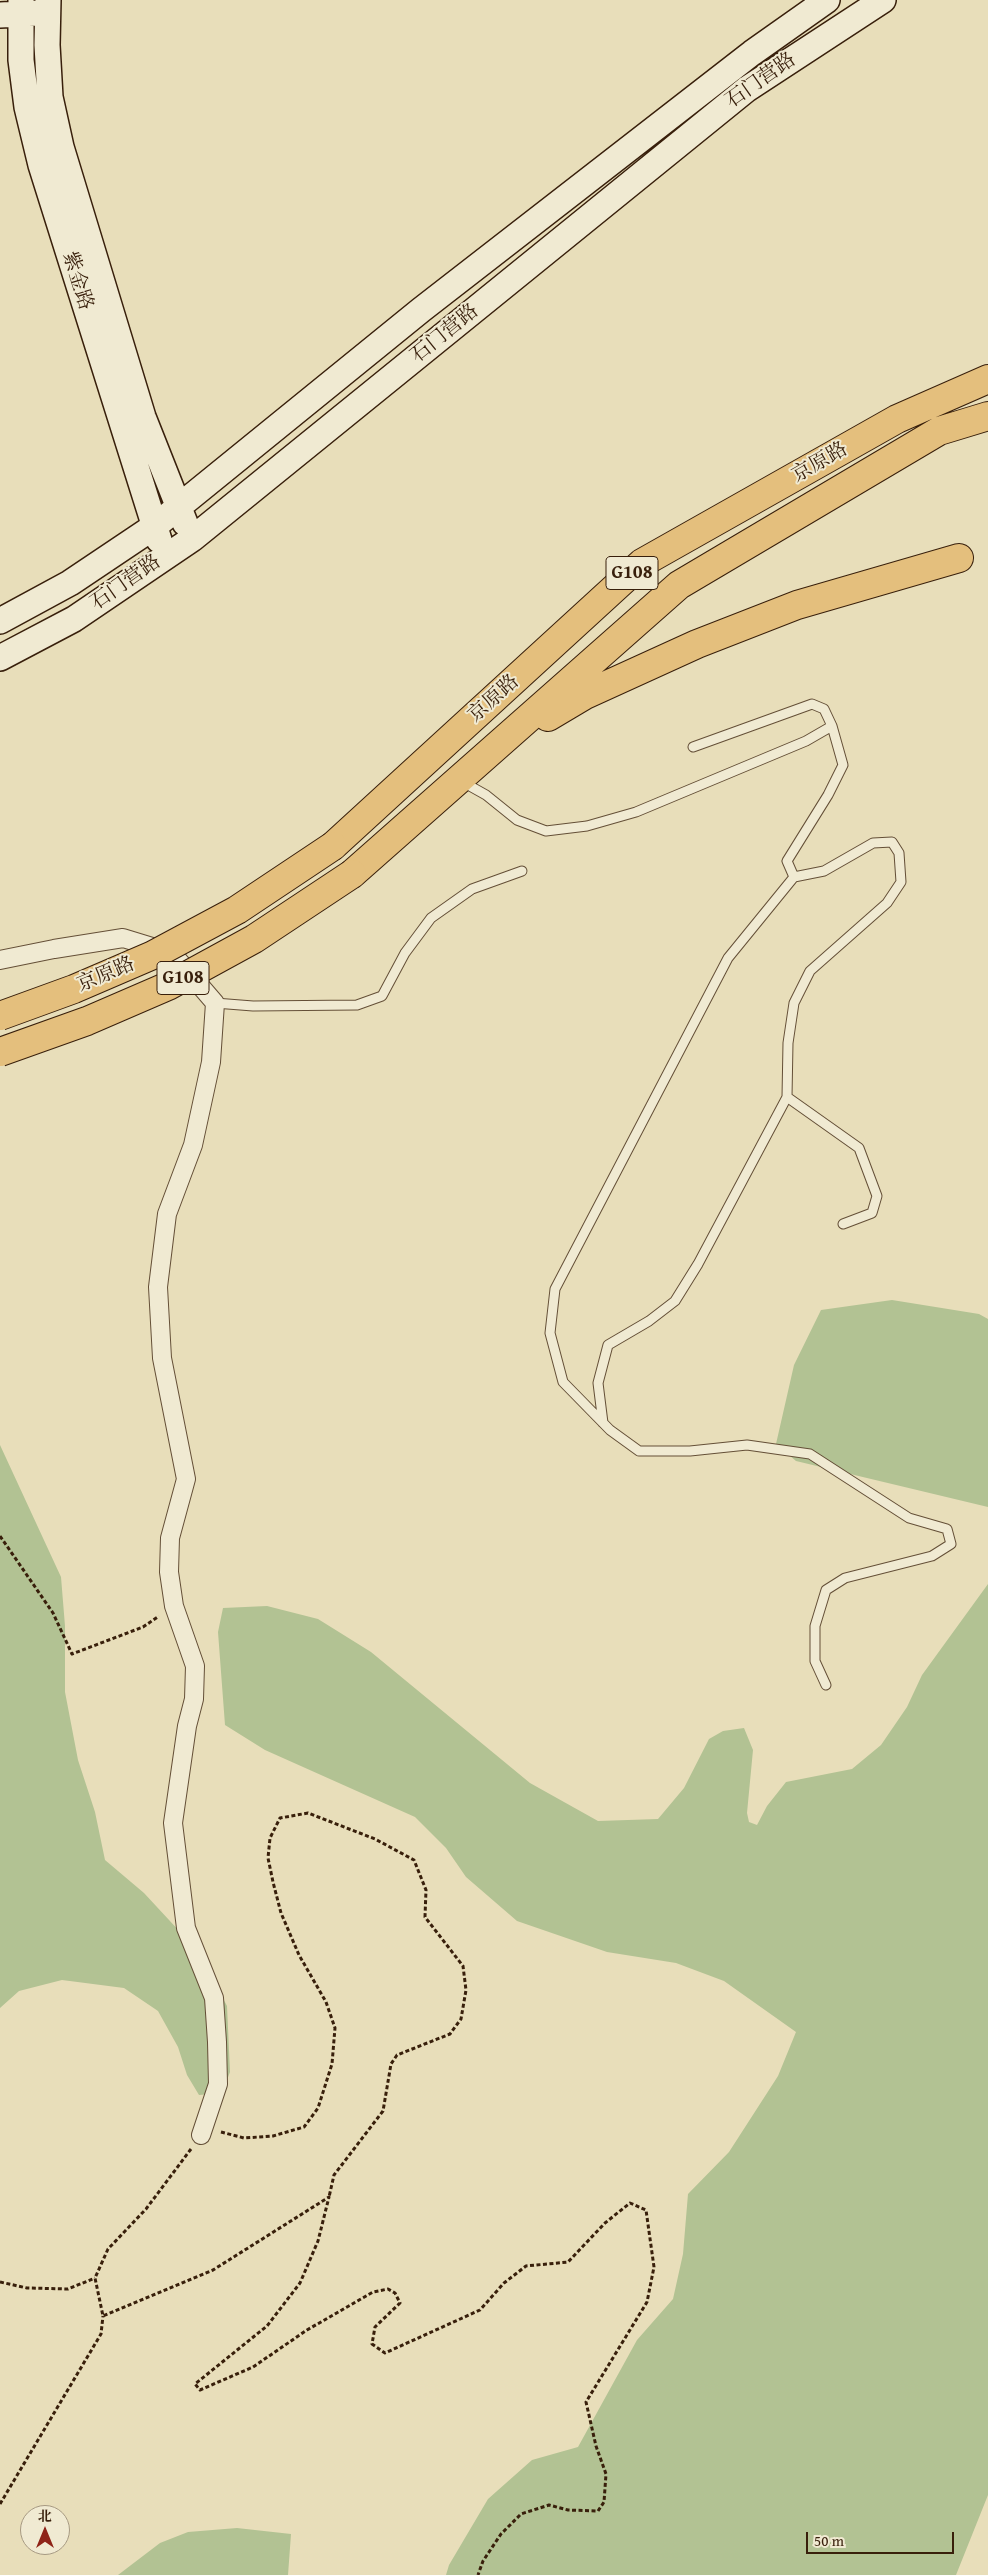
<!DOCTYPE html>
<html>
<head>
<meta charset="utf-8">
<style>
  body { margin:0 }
  #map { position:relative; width:988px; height:2575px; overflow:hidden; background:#e8deba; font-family:"Gentium Book Plus","Noto Serif SC",serif }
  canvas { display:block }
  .north { position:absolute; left:20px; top:2505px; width:50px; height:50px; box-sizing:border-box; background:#f0ead2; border:1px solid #a69982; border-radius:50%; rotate:0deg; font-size:14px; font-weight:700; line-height:20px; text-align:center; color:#381f0b }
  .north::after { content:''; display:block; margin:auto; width:18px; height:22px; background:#8f2418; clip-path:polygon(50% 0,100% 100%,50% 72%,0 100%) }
  .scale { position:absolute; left:806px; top:2532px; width:148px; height:22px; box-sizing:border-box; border:2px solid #381f0b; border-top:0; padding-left:6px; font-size:15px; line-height:18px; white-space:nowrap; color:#381f0b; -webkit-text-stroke:4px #f0ead2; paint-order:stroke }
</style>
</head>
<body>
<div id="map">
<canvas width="988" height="2575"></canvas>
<div class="north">北</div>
<div class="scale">50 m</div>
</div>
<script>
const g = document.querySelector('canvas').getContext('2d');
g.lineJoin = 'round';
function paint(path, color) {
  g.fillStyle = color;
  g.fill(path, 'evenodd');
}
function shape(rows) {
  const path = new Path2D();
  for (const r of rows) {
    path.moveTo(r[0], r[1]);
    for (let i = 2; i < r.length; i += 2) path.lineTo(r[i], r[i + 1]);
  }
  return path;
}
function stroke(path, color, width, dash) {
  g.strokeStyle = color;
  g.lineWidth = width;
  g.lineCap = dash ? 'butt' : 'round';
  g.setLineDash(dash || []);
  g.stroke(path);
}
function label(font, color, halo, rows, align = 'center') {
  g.font = font + ' "Gentium Book Plus","Noto Serif SC",serif';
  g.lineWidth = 4;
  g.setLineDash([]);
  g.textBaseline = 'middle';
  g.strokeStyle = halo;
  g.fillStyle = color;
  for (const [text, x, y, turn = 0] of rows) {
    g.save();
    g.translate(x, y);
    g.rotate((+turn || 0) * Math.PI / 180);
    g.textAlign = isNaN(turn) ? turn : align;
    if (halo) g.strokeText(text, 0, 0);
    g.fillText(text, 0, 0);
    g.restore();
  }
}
paint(shape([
  [892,1300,979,1314,988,1319,988,1507,796,1461,776,1444,794,1365,821,1310],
  [0,1445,61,1577,65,1626,65,1692,78,1760,95,1812,105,1860,144,1893,182,1934,207,1968,227,2006,230,2072,222,2093,199,2095,187,2075,178,2047,158,2011,124,1988,62,1980,19,1991,0,2008],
  [988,1584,988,2495,956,2575,446,2575,449,2565,488,2499,532,2460,578,2447,637,2340,673,2299,683,2254,688,2194,729,2152,778,2076,796,2032,724,1981,676,1963,607,1952,517,1921,466,1877,446,1848,415,1817,265,1750,225,1725,218,1632,223,1608,267,1606,318,1619,371,1652,530,1783,598,1821,658,1819,684,1788,709,1739,723,1731,744,1728,753,1750,747,1813,749,1822,757,1825,767,1806,786,1782,852,1769,881,1745,907,1707,922,1675],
  [237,2528,291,2534,288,2575,118,2575,160,2543,188,2532]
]), '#b2c293');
const lane = shape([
  [693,747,812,704,824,709,832,726],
  [461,781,486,795,517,820,546,831,587,826,636,812,806,741,832,726,843,765,828,795,787,861,794,877,728,958,555,1289,550,1333,563,1382,610,1430,639,1451,690,1451,747,1445,810,1454,909,1518,947,1529,951,1544,932,1556,845,1578,826,1590,815,1626,815,1661,826,1685],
  [215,1003,253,1006,357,1005,382,996,405,953,431,918,472,889,522,871],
  [787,1097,859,1148,877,1196,872,1213,843,1224],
  [603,1423,598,1383,608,1345,649,1321,675,1301,698,1264,787,1097,788,1043,794,1003,810,971,887,903,901,882,899,853,892,842,873,843,824,871,794,877]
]);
const street = shape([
  [0,960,54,949,123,938,172,953,215,1003,211,1062,193,1145,167,1214,158,1287,162,1358,186,1479,170,1538,169,1572,174,1606,195,1666,194,1699,187,1726,173,1823,186,1928,214,1998,217,2042,218,2084,201,2135]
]);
const secondary = shape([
  [21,0,21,60,27,107,41,165,159,540],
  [48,0,47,45,50,97,61,147,143,417,185,523],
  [0,15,38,13],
  [0,621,70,583,155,526,421,310,752,53,827,0],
  [0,658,74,619,192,539,747,89,883,0]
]);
const highway = shape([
  [548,717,585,695,697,644,797,605,959,558],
  [333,846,642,563,897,419,988,379],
  [352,874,679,585,939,431,988,416]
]);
stroke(lane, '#644f37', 11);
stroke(street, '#644f37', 20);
stroke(secondary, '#381f0b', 28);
stroke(highway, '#381f0b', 30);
stroke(shape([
  [0,1536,53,1613,72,1654,143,1627,159,1616],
  [221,2132,244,2138,273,2136,304,2127,318,2108,332,2064,335,2028,326,2002,299,1955,281,1913,273,1882,268,1858,270,1838,280,1818,308,1813,375,1839,414,1860,426,1890,425,1917,463,1966,466,1990,461,2019,450,2034,397,2055,391,2064,383,2111,334,2175,329,2197],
  [191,2149,146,2209,108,2249,95,2278,103,2316,213,2270,329,2197,318,2241,300,2283,267,2326,195,2384,200,2390,253,2367,307,2330,373,2292,388,2289,395,2293,400,2303,375,2327,372,2344,385,2353,480,2310,504,2283,526,2266,568,2262,605,2223,630,2203,646,2210,654,2267,647,2302,586,2402,596,2446,606,2474,604,2502,598,2511,568,2510,549,2505,521,2514,501,2534,483,2561,478,2575],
  [0,2282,27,2288,68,2289,95,2278],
  [0,2504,101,2334,103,2316]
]), '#381f0b', 3, [4, 2.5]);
stroke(lane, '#f0ead2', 9);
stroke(street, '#f0ead2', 18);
stroke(secondary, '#f0ead2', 25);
stroke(highway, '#e4bf7d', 28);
const highwayBridge = shape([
  [0,1016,74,989,153,955,237,910,333,846],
  [0,1052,87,1021,168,986,254,939,352,874]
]);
stroke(highwayBridge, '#381f0b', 30, []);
stroke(highwayBridge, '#e4bf7d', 28);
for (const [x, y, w] of [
  [632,573,52],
  [183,978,52]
]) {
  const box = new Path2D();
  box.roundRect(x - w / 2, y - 16.5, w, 33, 4);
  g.fillStyle = '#f0ead2';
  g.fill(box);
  stroke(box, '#381f0b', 1);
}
label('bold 19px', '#381f0b', null, [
  ["G108",632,573],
  ["G108",183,978]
]);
label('20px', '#381f0b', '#f0ead2', [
  ["石门营路",761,81,-35],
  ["紫金路",77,281,73],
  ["石门营路",445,334,-39],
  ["京原路",820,463,-30],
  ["石门营路",126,583,-35],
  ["京原路",494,699,-42],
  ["京原路",106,975,-23]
]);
</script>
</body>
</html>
